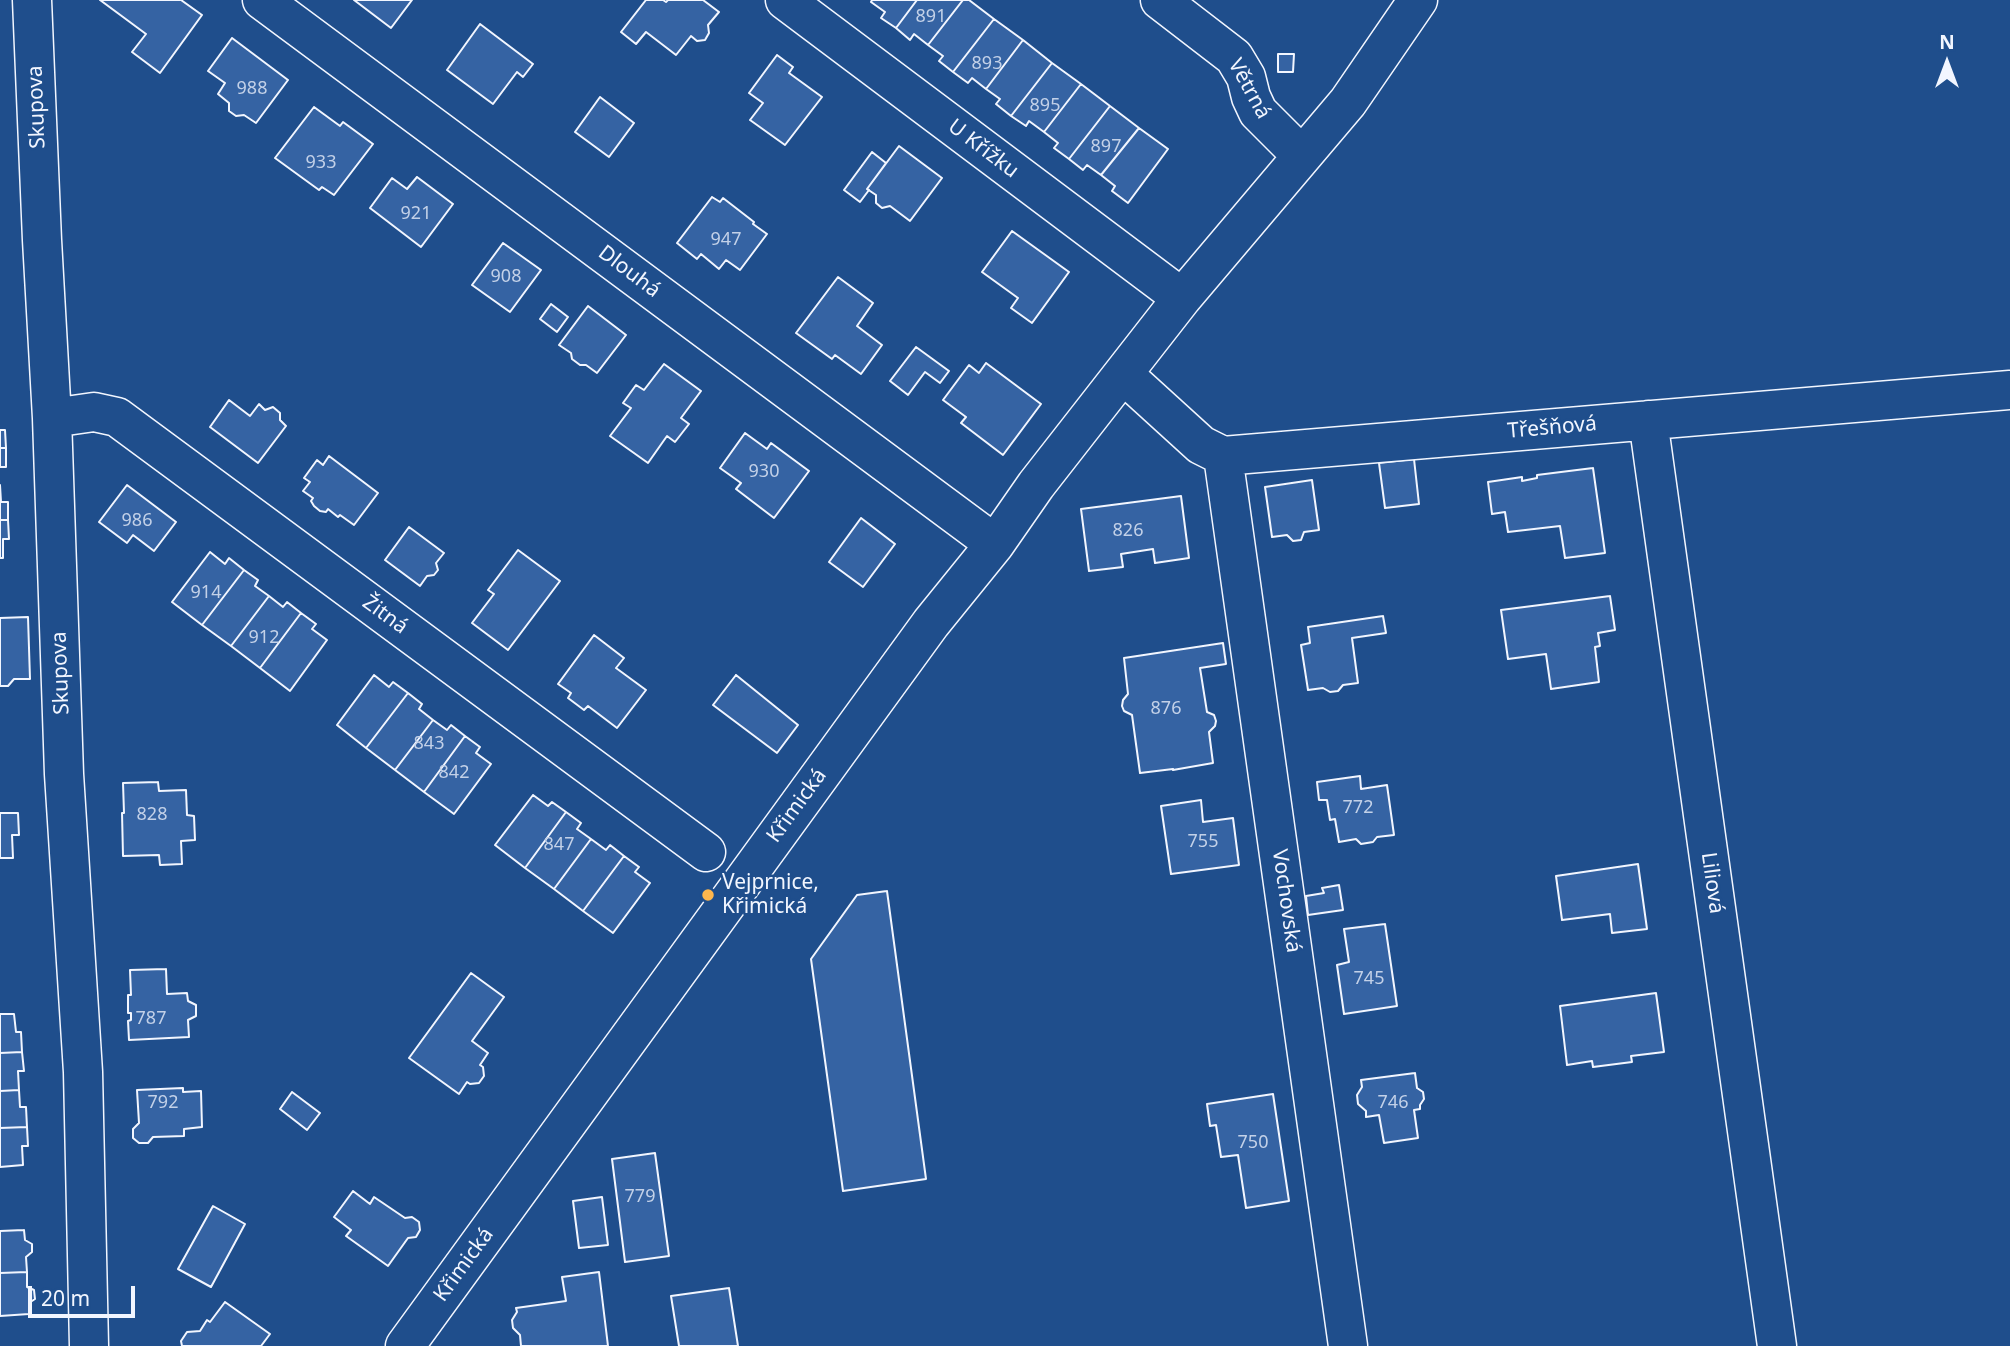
<!DOCTYPE html>
<html>
<head>
<meta charset="utf-8">
<style>
  body { margin:0 }
  #map { position:relative; width:2010px; height:1346px; overflow:hidden; background:#1f4e8c; font-family:"Noto Sans",sans-serif }
  canvas { display:block }
  .north { position:absolute; left:1912px; top:28px; width:70px; height:70px; -webkit-text-stroke:5px #1f4e8c; paint-order:stroke; rotate:0deg; font-size:19px; font-weight:700; line-height:28px; text-align:center; color:#f2f6ff }
  .north::after { content:''; display:block; margin:auto; width:24px; height:32px; background:#f2f6ff; clip-path:polygon(50% 0,100% 100%,50% 72%,0 100%) }
  .scale { position:absolute; left:28px; top:1286px; width:107px; height:32px; box-sizing:border-box; border:4px solid #f2f6ff; border-top:0; padding-left:9px; font-size:21px; line-height:24px; white-space:nowrap; color:#f2f6ff; -webkit-text-stroke:5px #1f4e8c; paint-order:stroke }
</style>
</head>
<body>
<div id="map">
<canvas width="2010" height="1346"></canvas>
<div class="north">N</div>
<div class="scale">20 m</div>
</div>
<script>
const g = document.querySelector('canvas').getContext('2d');
g.lineJoin = 'round';
function paint(path, color) {
  g.fillStyle = color;
  g.fill(path, 'evenodd');
}
function shape(rows) {
  const path = new Path2D();
  for (const r of rows) {
    path.moveTo(r[0], r[1]);
    for (let i = 2; i < r.length; i += 2) path.lineTo(r[i], r[i + 1]);
  }
  return path;
}
function stroke(path, color, width, dash) {
  g.strokeStyle = color;
  g.lineWidth = width;
  g.lineCap = dash ? 'butt' : 'round';
  g.setLineDash(dash || []);
  g.stroke(path);
}
function label(font, color, halo, rows, align = 'center') {
  g.font = font + ' "Noto Sans",sans-serif';
  g.lineWidth = 5;
  g.setLineDash([]);
  g.textBaseline = 'middle';
  g.strokeStyle = halo;
  g.fillStyle = color;
  for (const [text, x, y, turn = 0] of rows) {
    g.save();
    g.translate(x, y);
    g.rotate((+turn || 0) * Math.PI / 180);
    g.textAlign = isNaN(turn) ? turn : align;
    if (halo) g.strokeText(text, 0, 0);
    g.fillText(text, 0, 0);
    g.restore();
  }
}
const building = shape([
  [100,0,181,0,202,15,160,73,132,52,146,34,100,0],
  [354,0,412,0,391,28,354,0],
  [646,0,663,0,666,2,668,0,703,0,719,12,708,25,709,33,705,40,697,41,691,36,676,55,646,32,636,44,621,32,646,0],
  [872,0,917,0,896,28,881,18,885,12,871,2,872,0],
  [917,0,963,0,928,45,914,34,910,40,896,28,917,0],
  [963,0,969,0,994,19,953,72,939,61,943,56,928,45,963,0],
  [994,19,1023,40,986,89,972,78,968,83,953,72,994,19],
  [480,24,533,64,523,77,517,72,493,104,447,70,480,24],
  [232,38,288,80,256,123,244,115,236,116,229,111,229,103,218,94,225,83,208,71,232,38],
  [1023,40,1052,63,1011,116,996,104,1000,99,986,89,1023,40],
  [1278,54,1294,54,1293,72,1278,72,1278,54],
  [777,55,793,67,789,73,822,97,785,145,750,120,763,103,749,93,777,55],
  [1052,63,1081,84,1044,132,1029,121,1026,126,1011,116,1052,63],
  [1081,84,1110,106,1069,159,1054,148,1058,143,1044,132,1081,84],
  [600,97,634,123,609,157,575,132,600,97],
  [1110,106,1139,128,1101,175,1087,165,1083,170,1069,159,1110,106],
  [314,107,340,126,343,122,373,144,334,195,322,187,319,190,275,158,314,107],
  [1139,128,1168,149,1128,203,1112,191,1115,186,1101,175,1139,128],
  [899,146,942,178,910,221,890,206,882,208,876,203,876,195,867,189,899,146],
  [872,152,886,163,867,189,869,190,860,202,844,190,872,152],
  [417,177,453,204,421,247,370,208,392,178,407,189,417,177],
  [712,197,720,202,723,198,754,222,753,224,767,234,740,270,726,260,719,269,701,254,697,259,677,243,712,197],
  [1012,231,1069,272,1032,323,1011,308,1018,298,982,272,1012,231],
  [503,243,541,270,510,312,472,285,503,243],
  [838,277,873,303,857,326,882,345,861,374,835,355,832,359,796,333,838,277],
  [551,304,568,317,557,332,540,319,551,304],
  [588,306,626,335,597,373,586,365,580,365,572,359,571,353,559,345,588,306],
  [916,347,949,371,940,383,925,372,908,395,890,381,916,347],
  [986,363,1041,404,1003,455,961,423,966,417,943,400,969,365,979,373,986,363],
  [664,364,701,391,681,418,689,424,675,442,667,436,648,463,610,436,631,408,623,403,636,385,644,390,664,364],
  [229,400,250,416,259,404,265,410,273,407,280,413,280,420,286,426,258,463,210,427,229,400],
  [0,430,5,430,6,448,0,448,0,430],
  [745,433,767,449,771,443,809,471,774,518,736,489,741,483,720,468,745,433],
  [0,448,6,448,6,467,0,467,0,448],
  [329,456,378,493,354,525,340,515,338,517,328,509,326,512,320,511,314,506,311,501,313,498,303,491,310,482,304,478,317,460,323,465,329,456],
  [1414,459,1419,504,1385,508,1379,463,1414,459],
  [1593,468,1605,553,1565,558,1560,526,1508,532,1505,512,1492,514,1488,482,1522,477,1522,481,1537,478,1537,475,1593,468],
  [1312,480,1319,530,1304,532,1301,540,1293,541,1287,535,1272,537,1265,487,1312,480],
  [0,485,1,502,8,502,8,520,0,520,0,485],
  [127,485,176,522,154,551,133,535,127,543,99,522,127,485],
  [1181,496,1189,558,1155,563,1153,549,1121,554,1123,567,1089,571,1081,509,1181,496],
  [861,518,895,544,863,587,829,562,861,518],
  [0,520,8,520,9,539,3,539,3,558,0,558,0,520],
  [409,527,444,553,436,563,438,570,434,575,427,576,420,586,385,560,409,527],
  [518,550,560,581,508,650,472,623,494,594,488,590,518,550],
  [210,552,225,564,229,558,244,570,202,625,172,602,210,552],
  [244,570,258,580,255,586,269,596,231,646,202,625,244,570],
  [269,596,283,607,287,602,301,613,260,668,231,646,269,596],
  [1610,596,1615,630,1598,633,1600,646,1595,647,1599,682,1551,689,1546,654,1508,659,1501,610,1610,596],
  [301,613,316,624,312,629,327,640,290,691,260,668,301,613],
  [1383,616,1386,633,1352,638,1358,683,1343,685,1338,691,1330,692,1323,688,1308,690,1301,645,1310,643,1308,627,1383,616],
  [28,617,30,679,14,679,8,686,0,686,0,618,28,617],
  [594,635,624,658,616,668,646,690,617,728,588,706,584,710,568,698,571,693,558,684,594,635],
  [1223,643,1226,664,1200,668,1207,712,1214,715,1216,721,1215,726,1209,732,1213,763,1173,770,1173,769,1140,773,1132,715,1124,711,1122,706,1123,700,1128,694,1124,658,1223,643],
  [374,675,389,687,393,682,408,693,366,748,337,725,374,675],
  [736,675,798,725,777,753,713,705,736,675],
  [408,693,422,704,419,709,433,720,395,770,366,748,408,693],
  [433,720,447,730,451,725,465,736,424,792,395,770,433,720],
  [465,736,480,747,476,753,491,764,454,814,424,792,465,736],
  [1360,776,1361,789,1387,785,1394,835,1377,837,1373,842,1361,844,1356,839,1339,842,1335,819,1330,820,1327,800,1319,800,1317,782,1360,776],
  [158,782,159,791,186,790,187,815,194,816,195,840,181,841,182,864,160,865,159,855,123,856,122,813,124,813,123,783,158,782],
  [533,795,548,806,552,802,566,812,525,868,495,845,533,795],
  [1201,800,1203,822,1233,818,1239,865,1171,874,1161,806,1201,800],
  [566,812,581,823,577,829,591,839,554,889,525,868,566,812],
  [0,813,18,813,19,835,12,835,13,858,0,858,0,813],
  [591,839,606,850,610,845,624,856,583,911,554,889,591,839],
  [624,856,639,867,635,872,650,883,613,933,583,911,624,856],
  [1638,864,1647,929,1612,933,1610,914,1562,920,1556,876,1638,864],
  [1339,885,1343,910,1308,915,1306,896,1324,893,1322,888,1339,885],
  [887,891,926,1179,843,1191,811,959,857,895,887,891],
  [1385,924,1397,1006,1344,1014,1337,965,1349,962,1344,929,1385,924],
  [166,969,167,994,187,993,188,1001,196,1005,196,1016,188,1020,189,1037,129,1040,128,1021,131,1020,131,1013,128,1013,128,995,131,995,130,970,166,969],
  [471,973,504,997,472,1041,488,1053,480,1065,483,1067,484,1076,479,1083,470,1084,467,1082,459,1094,409,1058,471,973],
  [1656,993,1664,1052,1631,1056,1632,1062,1593,1067,1592,1061,1567,1065,1560,1006,1656,993],
  [0,1014,14,1014,16,1032,21,1032,22,1052,0,1053,0,1014],
  [22,1052,24,1071,18,1071,19,1090,0,1091,0,1053,22,1052],
  [1415,1073,1417,1088,1423,1092,1424,1099,1420,1105,1420,1109,1414,1110,1418,1138,1384,1143,1379,1115,1366,1117,1366,1111,1358,1104,1357,1095,1362,1087,1361,1080,1415,1073],
  [183,1088,183,1092,201,1091,202,1127,184,1129,184,1136,153,1137,148,1143,139,1143,133,1138,133,1129,139,1123,137,1090,183,1088],
  [19,1090,20,1107,26,1107,27,1127,0,1128,0,1091,19,1090],
  [292,1092,320,1113,307,1130,280,1109,292,1092],
  [1273,1094,1289,1201,1246,1208,1238,1155,1221,1157,1216,1125,1210,1126,1207,1104,1273,1094],
  [27,1127,28,1146,22,1146,23,1165,0,1167,0,1128,27,1127],
  [655,1153,669,1256,625,1262,612,1159,655,1153],
  [353,1191,370,1204,374,1197,405,1218,412,1217,419,1222,420,1230,416,1237,408,1238,388,1266,346,1236,351,1230,334,1217,353,1191],
  [602,1197,608,1245,579,1248,573,1201,602,1197],
  [213,1206,245,1224,211,1287,178,1269,213,1206],
  [24,1230,25,1240,32,1244,32,1252,26,1257,27,1272,0,1273,0,1231,24,1230],
  [27,1272,27,1287,34,1290,35,1299,29,1303,29,1314,0,1316,0,1273,27,1272],
  [599,1272,608,1346,521,1346,520,1335,513,1328,512,1320,517,1312,516,1308,566,1301,562,1277,599,1272],
  [729,1288,738,1346,679,1346,671,1296,729,1288],
  [225,1302,270,1334,261,1346,182,1346,181,1341,187,1332,200,1331,207,1320,210,1322,225,1302]
]);
paint(building, '#3563a3');
stroke(building, '#f2f6ff', 2);
const minor = shape([
  [32,0,42,240,52,418,64,774,83,1072,89,1346],
  [262,0,995,544],
  [785,0,1182,298],
  [1160,0,1234,57,1246,77,1251,97,1258,112,1302,156],
  [1123,374,1201,445,1223,456,2010,390],
  [52,418,94,412,117,417,706,852],
  [1648,420,1777,1346],
  [1223,456,1348,1346],
  [405,1346,931,623,995,544,1036,485,1182,298,1348,102,1418,0]
]);
stroke(minor, '#f2f6ff', 41);
stroke(minor, '#1f4e8c', 38);
for (const [x, y, r, color] of [
  [708,895,7,"#ffb74d"]
]) {
  const dot = new Path2D();
  dot.arc(x, y, r, 0, 2 * Math.PI);
  g.fillStyle = color;
  g.fill(dot);
  stroke(dot, '#1f4e8c', 2.5);
}
label('18px', '#c3d1e8', null, [
  ["891",931,17],
  ["893",987,64],
  ["988",252,89],
  ["895",1045,106],
  ["897",1106,147],
  ["933",321,163],
  ["921",416,214],
  ["947",726,240],
  ["908",506,277],
  ["930",764,472],
  ["986",137,521],
  ["826",1128,531],
  ["914",206,593],
  ["912",264,638],
  ["876",1166,709],
  ["843",429,744],
  ["842",454,773],
  ["772",1358,808],
  ["828",152,815],
  ["755",1203,842],
  ["847",559,845],
  ["745",1369,979],
  ["787",151,1019],
  ["792",163,1103],
  ["746",1393,1103],
  ["750",1253,1143],
  ["779",640,1197]
]);
label('21px', '#f2f6ff', '#1f4e8c', [
  ["Větrná",1249,89,61],
  ["Skupova",37,107,-92],
  ["U Křížku",983,149,37],
  ["Dlouhá",629,272,37],
  ["Třešňová",1552,428,-5],
  ["Žitná",385,615,36],
  ["Skupova",61,673,-92],
  ["Křimická",797,806,-54],
  ["Liliová",1712,883,82],
  ["Vochovská",1286,901,82],
  ["Křimická",464,1265,-54]
]);
label('21px', '#f2f6ff', '#1f4e8c', [
  ["Vejprnice,",722,883],
  ["Křimická",722,907]
], 'left');
</script>
</body>
</html>
